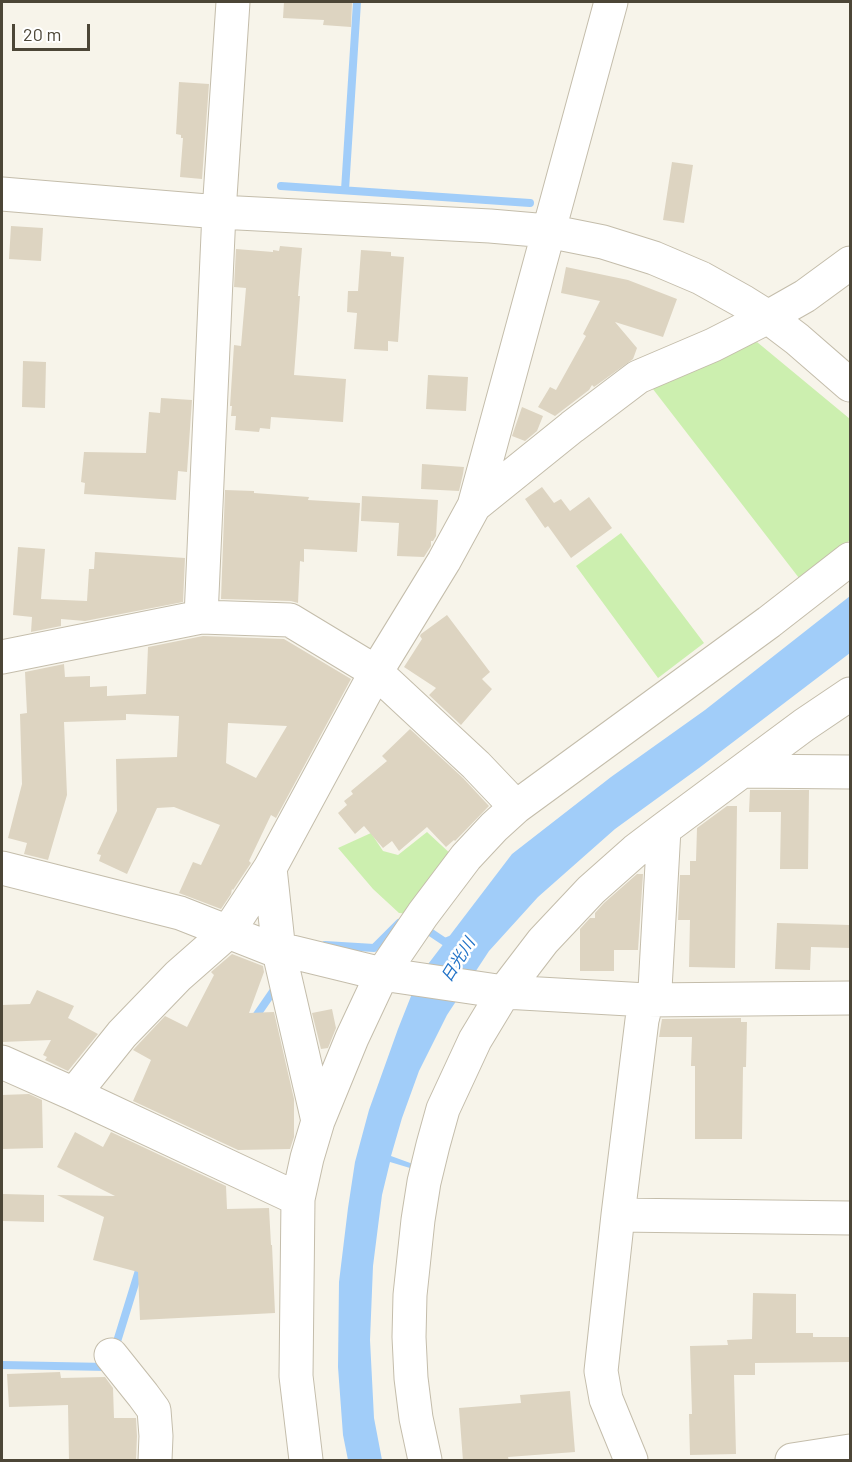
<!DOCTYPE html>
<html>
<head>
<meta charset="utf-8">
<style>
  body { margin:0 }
  #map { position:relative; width:852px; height:1462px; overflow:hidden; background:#f7f4ea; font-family:Barlow,sans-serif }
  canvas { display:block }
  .frame { position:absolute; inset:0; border:3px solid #4c4637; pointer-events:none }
  .scale { position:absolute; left:12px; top:24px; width:78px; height:27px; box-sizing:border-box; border:3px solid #4c4637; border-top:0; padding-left:8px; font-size:18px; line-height:21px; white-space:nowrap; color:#4c4637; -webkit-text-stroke:4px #fff; paint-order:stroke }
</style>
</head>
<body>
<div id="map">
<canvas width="852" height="1462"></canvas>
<div class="frame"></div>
<div class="scale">20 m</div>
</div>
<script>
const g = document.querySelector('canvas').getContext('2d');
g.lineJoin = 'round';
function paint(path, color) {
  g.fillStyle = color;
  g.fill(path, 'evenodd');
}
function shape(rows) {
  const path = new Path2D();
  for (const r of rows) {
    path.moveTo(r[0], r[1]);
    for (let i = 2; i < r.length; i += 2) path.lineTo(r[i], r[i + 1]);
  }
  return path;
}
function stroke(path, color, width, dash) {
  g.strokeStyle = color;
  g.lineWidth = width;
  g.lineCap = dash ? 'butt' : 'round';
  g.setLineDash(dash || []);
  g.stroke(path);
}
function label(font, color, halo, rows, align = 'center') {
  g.font = font + ' Barlow,"Noto Sans JP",sans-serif';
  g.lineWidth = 5;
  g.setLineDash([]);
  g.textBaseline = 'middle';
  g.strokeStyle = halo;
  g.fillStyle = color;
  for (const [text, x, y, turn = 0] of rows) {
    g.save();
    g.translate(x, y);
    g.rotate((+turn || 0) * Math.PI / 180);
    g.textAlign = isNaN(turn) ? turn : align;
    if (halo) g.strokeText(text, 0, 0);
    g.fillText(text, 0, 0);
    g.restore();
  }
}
paint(shape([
  [757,342,850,419,850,540,799,578,649,384],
  [621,533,704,643,658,678,576,566],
  [427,832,454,857,411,914,399,913,373,889,338,848,371,833,383,851,398,855]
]), '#ccefaf');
paint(shape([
  [850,596,850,653,699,768,615,829,538,897,489,951,447,1015,419,1071,402,1118,391,1156,413,1164,410,1168,390,1162,382,1195,373,1266,370,1340,374,1418,382,1460,348,1460,343,1435,338,1367,339,1282,348,1208,355,1162,369,1110,398,1029,419,976,512,854,611,777,705,710]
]), '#a1cdf9');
stroke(shape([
  [281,186,530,203],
  [345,190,357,2],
  [430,932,445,942,455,938],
  [325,945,374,948,399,923],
  [254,1019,276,987],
  [116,1349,115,1348,141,1264],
  [2,1365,108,1367]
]), '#a1cdf9', 8);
paint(shape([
  [284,2,352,2,351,27,323,25,324,20,283,18],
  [179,82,209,84,202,179,180,177,183,138,181,138,181,135,176,134],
  [672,162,693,165,684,223,663,220],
  [11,226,43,228,41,261,9,259],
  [280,246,302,248,298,296,300,296,294,375,346,379,343,422,271,417,270,429,260,428,259,432,235,430,236,416,231,416,232,406,230,406,234,345,241,346,246,288,234,287,236,249,273,252,273,250,279,251],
  [361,250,391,252,391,256,404,257,398,342,388,341,388,351,354,349,357,313,347,312,348,291,358,291],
  [566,267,628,280,677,299,663,337,615,322,637,348,633,359,594,387,592,385,589,390,555,416,538,407,550,387,556,390,586,336,583,334,600,301,561,293],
  [23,361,46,362,45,408,22,407],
  [428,375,468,377,466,411,426,409],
  [161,398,192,400,187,472,178,471,176,500,84,494,85,483,81,482,84,452,146,453,149,412,160,413],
  [522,407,543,416,537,431,525,441,512,436],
  [422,464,464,467,463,474,459,491,421,489],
  [542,487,554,503,561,499,570,511,589,497,612,528,571,558,548,526,545,528,525,499],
  [225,490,254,491,254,493,309,497,308,500,360,503,357,552,304,549,304,562,300,561,298,603,291,601,221,599],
  [362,496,438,500,436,536,433,541,431,541,431,546,424,557,397,556,399,523,361,521],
  [18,547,45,549,41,599,87,601,89,569,94,569,95,552,185,558,183,602,85,621,61,619,61,626,31,632,32,617,13,615],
  [447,615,490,672,482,679,492,689,461,725,429,695,436,688,404,667,422,639,420,636,421,634],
  [203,636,284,639,351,679,276,818,271,815,249,861,251,863,233,890,232,889,231,894,221,909,179,893,193,862,201,865,220,825,174,807,157,808,127,874,99,861,101,855,97,854,117,811,116,759,177,757,179,716,126,714,126,720,64,722,67,795,48,860,24,854,27,843,8,838,22,784,20,714,27,713,25,672,64,664,65,677,90,676,90,687,107,686,107,696,146,694,148,647],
  [228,723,287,726,256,778,226,763],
  [410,729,463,778,489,806,455,841,454,840,446,847,427,827,399,851,392,841,383,848,364,826,355,834,338,813,347,805,344,801,353,794,351,791,387,761,382,756],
  [750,790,809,790,808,869,780,869,781,812,749,812],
  [727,806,737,806,735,968,689,967,690,920,678,920,680,875,690,875,690,861,696,861,697,828],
  [637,874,643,874,638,950,614,950,614,971,580,971,580,929,590,918,595,918,595,913,604,903],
  [777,923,850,925,850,948,811,947,810,970,775,969],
  [232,954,263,966,264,972,249,1013,274,1012,294,1099,294,1137,290,1149,238,1150,133,1101,151,1060,133,1050,165,1016,187,1027,214,975,211,972],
  [37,990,74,1006,68,1018,98,1034,68,1071,45,1060,47,1057,43,1055,51,1040,2,1042,2,1005,30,1004],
  [332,1009,336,1028,328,1048,321,1049,312,1013],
  [741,1018,741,1022,747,1022,746,1067,743,1067,742,1139,695,1139,695,1066,691,1066,692,1037,659,1037,662,1019],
  [29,1094,42,1100,43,1148,2,1149,2,1095],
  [75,1132,103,1147,111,1132,226,1186,227,1209,269,1208,271,1245,272,1245,275,1313,140,1320,138,1272,93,1260,104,1217,57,1195,115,1196,57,1167],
  [2,1194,44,1195,44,1222,2,1221],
  [753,1293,796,1294,796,1333,813,1333,813,1337,850,1337,850,1362,755,1363,755,1375,734,1375,736,1454,690,1455,689,1414,692,1414,690,1346,728,1345,727,1340,752,1339],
  [60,1372,61,1378,105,1377,113,1388,114,1418,136,1418,137,1436,136,1461,69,1461,68,1405,9,1407,7,1374],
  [570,1391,575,1452,508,1457,509,1461,463,1461,459,1408,521,1403,520,1395]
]), '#ddd4c1');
const minor = shape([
  [2,194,219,212,490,226,548,231,603,242,654,258,701,278,744,302,768,317,797,339,850,385],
  [474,506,572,427,638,377,713,345,768,317,805,296,850,263],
  [201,617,219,212,233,2],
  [2,657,201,617,290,620,376,672,476,765,516,807],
  [743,771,850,772],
  [2,868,180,913,279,952,292,952,382,974,504,992,647,1000,850,998],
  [2,1062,74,1094,298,1199],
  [74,1094,122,1034,178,976,228,932,270,868],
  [318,1121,279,952,270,868,376,672,444,561,474,506,611,2],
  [618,1215,850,1218],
  [111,1355,143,1395,154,1410,156,1436,155,1460],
  [306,1460,296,1376,298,1199,307,1158,318,1121,352,1038,382,974,423,914,466,857,494,827,516,807,769,622,850,559],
  [425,1460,416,1418,411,1378,409,1337,410,1295,418,1220,424,1182,433,1145,443,1109,475,1040,504,992,543,941,591,890,635,851,664,829,804,725,850,694],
  [631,1460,606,1399,601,1371,618,1215,642,1020,647,1000,655,989,664,829],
  [792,1460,850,1451]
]);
stroke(minor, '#c4bdab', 35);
stroke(minor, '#fff', 33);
label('italic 16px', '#2172c7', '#fff', [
  ["日光川",458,960,-58]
]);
</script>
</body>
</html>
